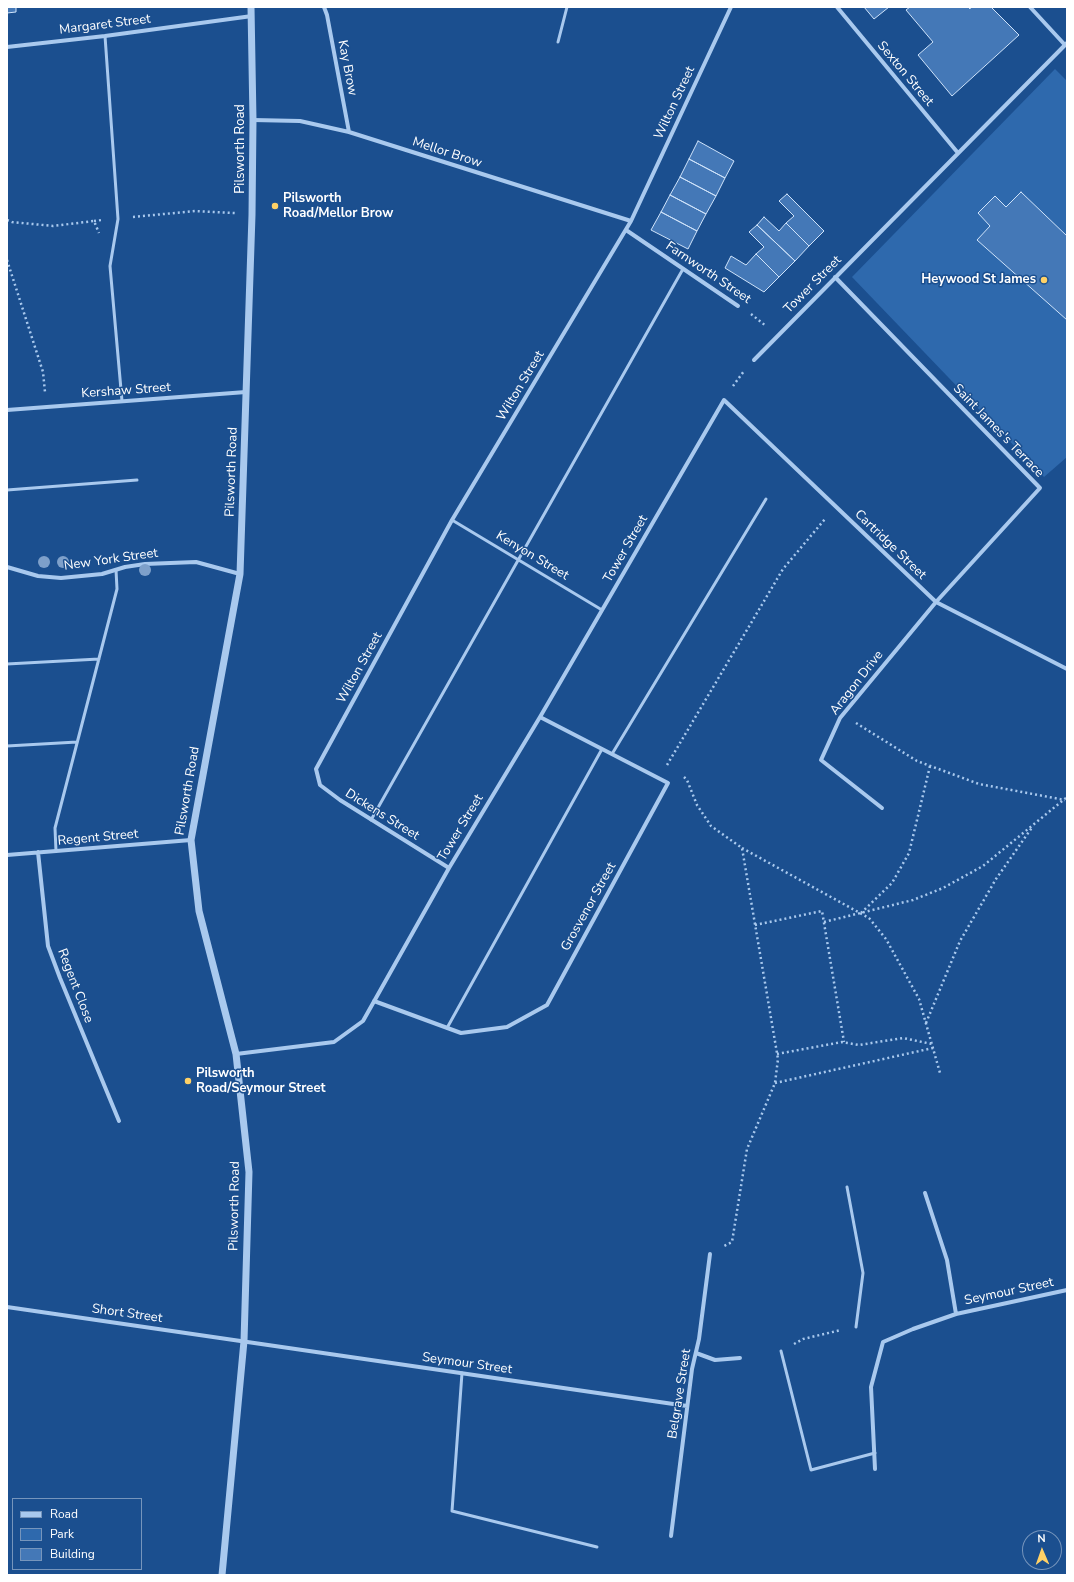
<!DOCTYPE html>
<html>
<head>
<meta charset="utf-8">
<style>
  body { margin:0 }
  #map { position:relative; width:1074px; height:1582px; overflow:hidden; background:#1b4f8f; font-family:"Nunito Sans",sans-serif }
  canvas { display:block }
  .frame { position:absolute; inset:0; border:8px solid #fff; pointer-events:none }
  .legend { position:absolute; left:12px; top:1498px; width:130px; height:72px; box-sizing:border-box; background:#1b4f8f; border:1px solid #7695bc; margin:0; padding:5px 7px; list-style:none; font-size:12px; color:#fff }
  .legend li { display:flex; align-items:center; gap:8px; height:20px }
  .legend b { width:20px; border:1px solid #7695bc }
  .north { position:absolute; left:1022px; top:1530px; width:40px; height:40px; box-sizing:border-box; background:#1b4f8f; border:1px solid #7695bc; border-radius:50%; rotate:358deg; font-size:11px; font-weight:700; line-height:16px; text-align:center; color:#fff }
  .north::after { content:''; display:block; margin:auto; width:14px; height:18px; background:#ffd166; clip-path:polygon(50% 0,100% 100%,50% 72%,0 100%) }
</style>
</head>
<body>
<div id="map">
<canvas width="1074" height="1582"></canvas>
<div class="frame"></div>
<ul class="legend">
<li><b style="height:5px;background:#a9c9ee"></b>Road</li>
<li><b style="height:11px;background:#2e69ad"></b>Park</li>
<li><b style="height:11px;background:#4478b7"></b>Building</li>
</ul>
<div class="north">N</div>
</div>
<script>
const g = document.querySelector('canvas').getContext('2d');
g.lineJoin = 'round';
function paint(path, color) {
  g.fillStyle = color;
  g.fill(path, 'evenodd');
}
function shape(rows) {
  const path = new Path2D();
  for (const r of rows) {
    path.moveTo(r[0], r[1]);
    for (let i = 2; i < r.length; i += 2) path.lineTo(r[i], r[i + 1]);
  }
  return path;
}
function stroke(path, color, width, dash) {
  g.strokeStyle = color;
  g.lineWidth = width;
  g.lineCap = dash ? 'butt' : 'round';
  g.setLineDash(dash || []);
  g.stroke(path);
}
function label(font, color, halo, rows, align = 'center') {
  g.font = font + ' "Nunito Sans",sans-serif';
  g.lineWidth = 3;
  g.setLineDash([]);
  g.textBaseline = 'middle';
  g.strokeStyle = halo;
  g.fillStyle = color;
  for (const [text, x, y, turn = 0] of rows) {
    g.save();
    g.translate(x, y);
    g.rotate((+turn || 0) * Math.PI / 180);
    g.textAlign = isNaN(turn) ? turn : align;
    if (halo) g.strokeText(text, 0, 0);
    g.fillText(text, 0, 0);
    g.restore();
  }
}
paint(shape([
  [1055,69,1067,81,1067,457,1044,477,852,277]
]), '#2e69ad');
const building = shape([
  [7,7,16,7,16,12,7,13,7,7],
  [864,7,889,7,874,19,864,7],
  [910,7,968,7,970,9,971,7,991,7,1019,35,952,96,918,55,933,42,906,10,910,7],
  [698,141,734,161,725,178,689,159,698,141],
  [689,159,725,178,716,196,680,177,689,159],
  [680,177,716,196,706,214,670,195,680,177],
  [1021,192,1067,236,1067,320,977,240,990,226,978,213,995,196,1006,207,1021,192],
  [787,194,824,231,809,246,786,223,794,216,779,201,787,194],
  [670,195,706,214,697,231,661,212,670,195],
  [661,212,697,231,688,249,651,230,661,212],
  [764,217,779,231,786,223,809,246,795,261,757,225,764,217],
  [757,225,795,261,779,277,756,254,764,247,749,232,757,225],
  [756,254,779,277,764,292,725,268,731,256,746,265,756,254]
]);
paint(building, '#4478b7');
stroke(building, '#cfe3fa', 1);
stroke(shape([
  [133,217,195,211,235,213],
  [7,220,12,222,53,226,94,221,99,233],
  [94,221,102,220],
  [7,260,43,372,45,392],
  [751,314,766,326],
  [733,386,744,371],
  [856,723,917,761,979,784,1065,800],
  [667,765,783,569,825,519],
  [684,777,687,780,697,805,711,826,742,848,778,1059,775,1083,747,1149,732,1242,724,1246],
  [742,848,869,918,886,939,919,999,940,1073],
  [861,913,892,883,909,853,930,766],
  [824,922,913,900,943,888,983,866,1067,797],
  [755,925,822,911,844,1042],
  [926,1023,960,941,996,879,1033,826],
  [777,1054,842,1042,859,1045,903,1038,932,1044],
  [775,1083,933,1048],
  [794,1344,803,1339,841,1330]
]), '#a9c9ee', 2.5, [2, 3]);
stroke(shape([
  [105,36,118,219,110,266,122,401],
  [558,42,567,7],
  [7,490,137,480],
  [452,520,602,610],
  [7,664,99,659],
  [7,746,77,742],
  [612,754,766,499],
  [371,820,683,269],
  [56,851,55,828,117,589,116,570],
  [447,1028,602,749],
  [847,1187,863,1273,856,1327],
  [781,1351,811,1470,875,1453],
  [462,1373,452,1511,597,1547]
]), '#a9c9ee', 3);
stroke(shape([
  [324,7,327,15,349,132],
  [837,7,958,153],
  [1030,7,1065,45],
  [7,47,105,36,252,16],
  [253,120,300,121,349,132,631,221],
  [626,230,738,306],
  [835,277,1040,488,936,602,840,718,821,760,882,808],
  [754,360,1067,43],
  [7,410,246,392],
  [7,567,38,576,61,578,102,574,125,567,145,564,196,562,240,574],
  [38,852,48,946,60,978,119,1121],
  [7,855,191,840],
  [449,868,340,800,320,785,316,769,452,520,631,221,731,7],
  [374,1001,461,1033,507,1027,547,1005,668,783,540,717],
  [236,1054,334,1042,363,1021,449,868,540,717,724,400,936,602,1067,669],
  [925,1193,947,1260,956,1314],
  [7,1307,687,1406],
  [696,1353,715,1360,740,1358],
  [875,1469,871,1387,883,1342,913,1329,956,1314,1067,1290],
  [671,1536,692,1369,699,1339,710,1254]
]), '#a9c9ee', 4);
stroke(shape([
  [222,1575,244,1341,249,1172,236,1054,199,911,191,840,240,574,252,215,253,120,251,7]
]), '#a9c9ee', 7);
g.fillStyle = '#7ea0ca';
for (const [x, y] of [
  [44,562],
  [63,562],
  [145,570]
]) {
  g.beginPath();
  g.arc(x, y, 6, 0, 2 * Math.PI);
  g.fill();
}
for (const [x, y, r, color] of [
  [275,206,4,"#ffd166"],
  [1044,280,4,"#ffd166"],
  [188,1081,4,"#ffd166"]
]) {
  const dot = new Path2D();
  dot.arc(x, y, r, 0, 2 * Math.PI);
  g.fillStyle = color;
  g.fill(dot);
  stroke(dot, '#1b4f8f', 1.5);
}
label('13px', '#fff', '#1b4f8f', [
  ["Margaret Street",105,25,-7],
  ["Kay Brow",347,68,79],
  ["Sexton Street",905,74,50],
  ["Wilton Street",675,103,-65],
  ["Pilsworth Road",241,149,-90],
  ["Mellor Brow",447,153,18],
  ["Farnworth Street",708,273,34],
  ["Tower Street",813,285,-45],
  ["Wilton Street",521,386,-59],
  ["Kershaw Street",126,391,-4],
  ["Saint James's Terrace",998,431,46],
  ["Pilsworth Road",232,472,-88],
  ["Cartridge Street",890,545,44],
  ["Tower Street",626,549,-60],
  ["Kenyon Street",532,556,31],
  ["New York Street",111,560,-8],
  ["Wilton Street",360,668,-61],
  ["Aragon Drive",857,683,-52],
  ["Pilsworth Road",188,791,-80],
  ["Dickens Street",382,815,32],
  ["Tower Street",461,828,-59],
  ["Regent Street",98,838,-5],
  ["Grosvenor Street",589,907,-61],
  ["Regent Close",75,986,69],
  ["Pilsworth Road",235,1206,-89],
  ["Seymour Street",1009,1292,-12],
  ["Short Street",127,1314,8],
  ["Seymour Street",467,1364,8],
  ["Belgrave Street",680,1394,-81]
]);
label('bold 13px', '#fff', '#1b4f8f', [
  ["Pilsworth",283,199],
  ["Road/Mellor Brow",283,214],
  ["Heywood St James",1036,280,"right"],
  ["Pilsworth",196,1074],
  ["Road/Seymour Street",196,1089]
], 'left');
</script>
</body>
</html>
